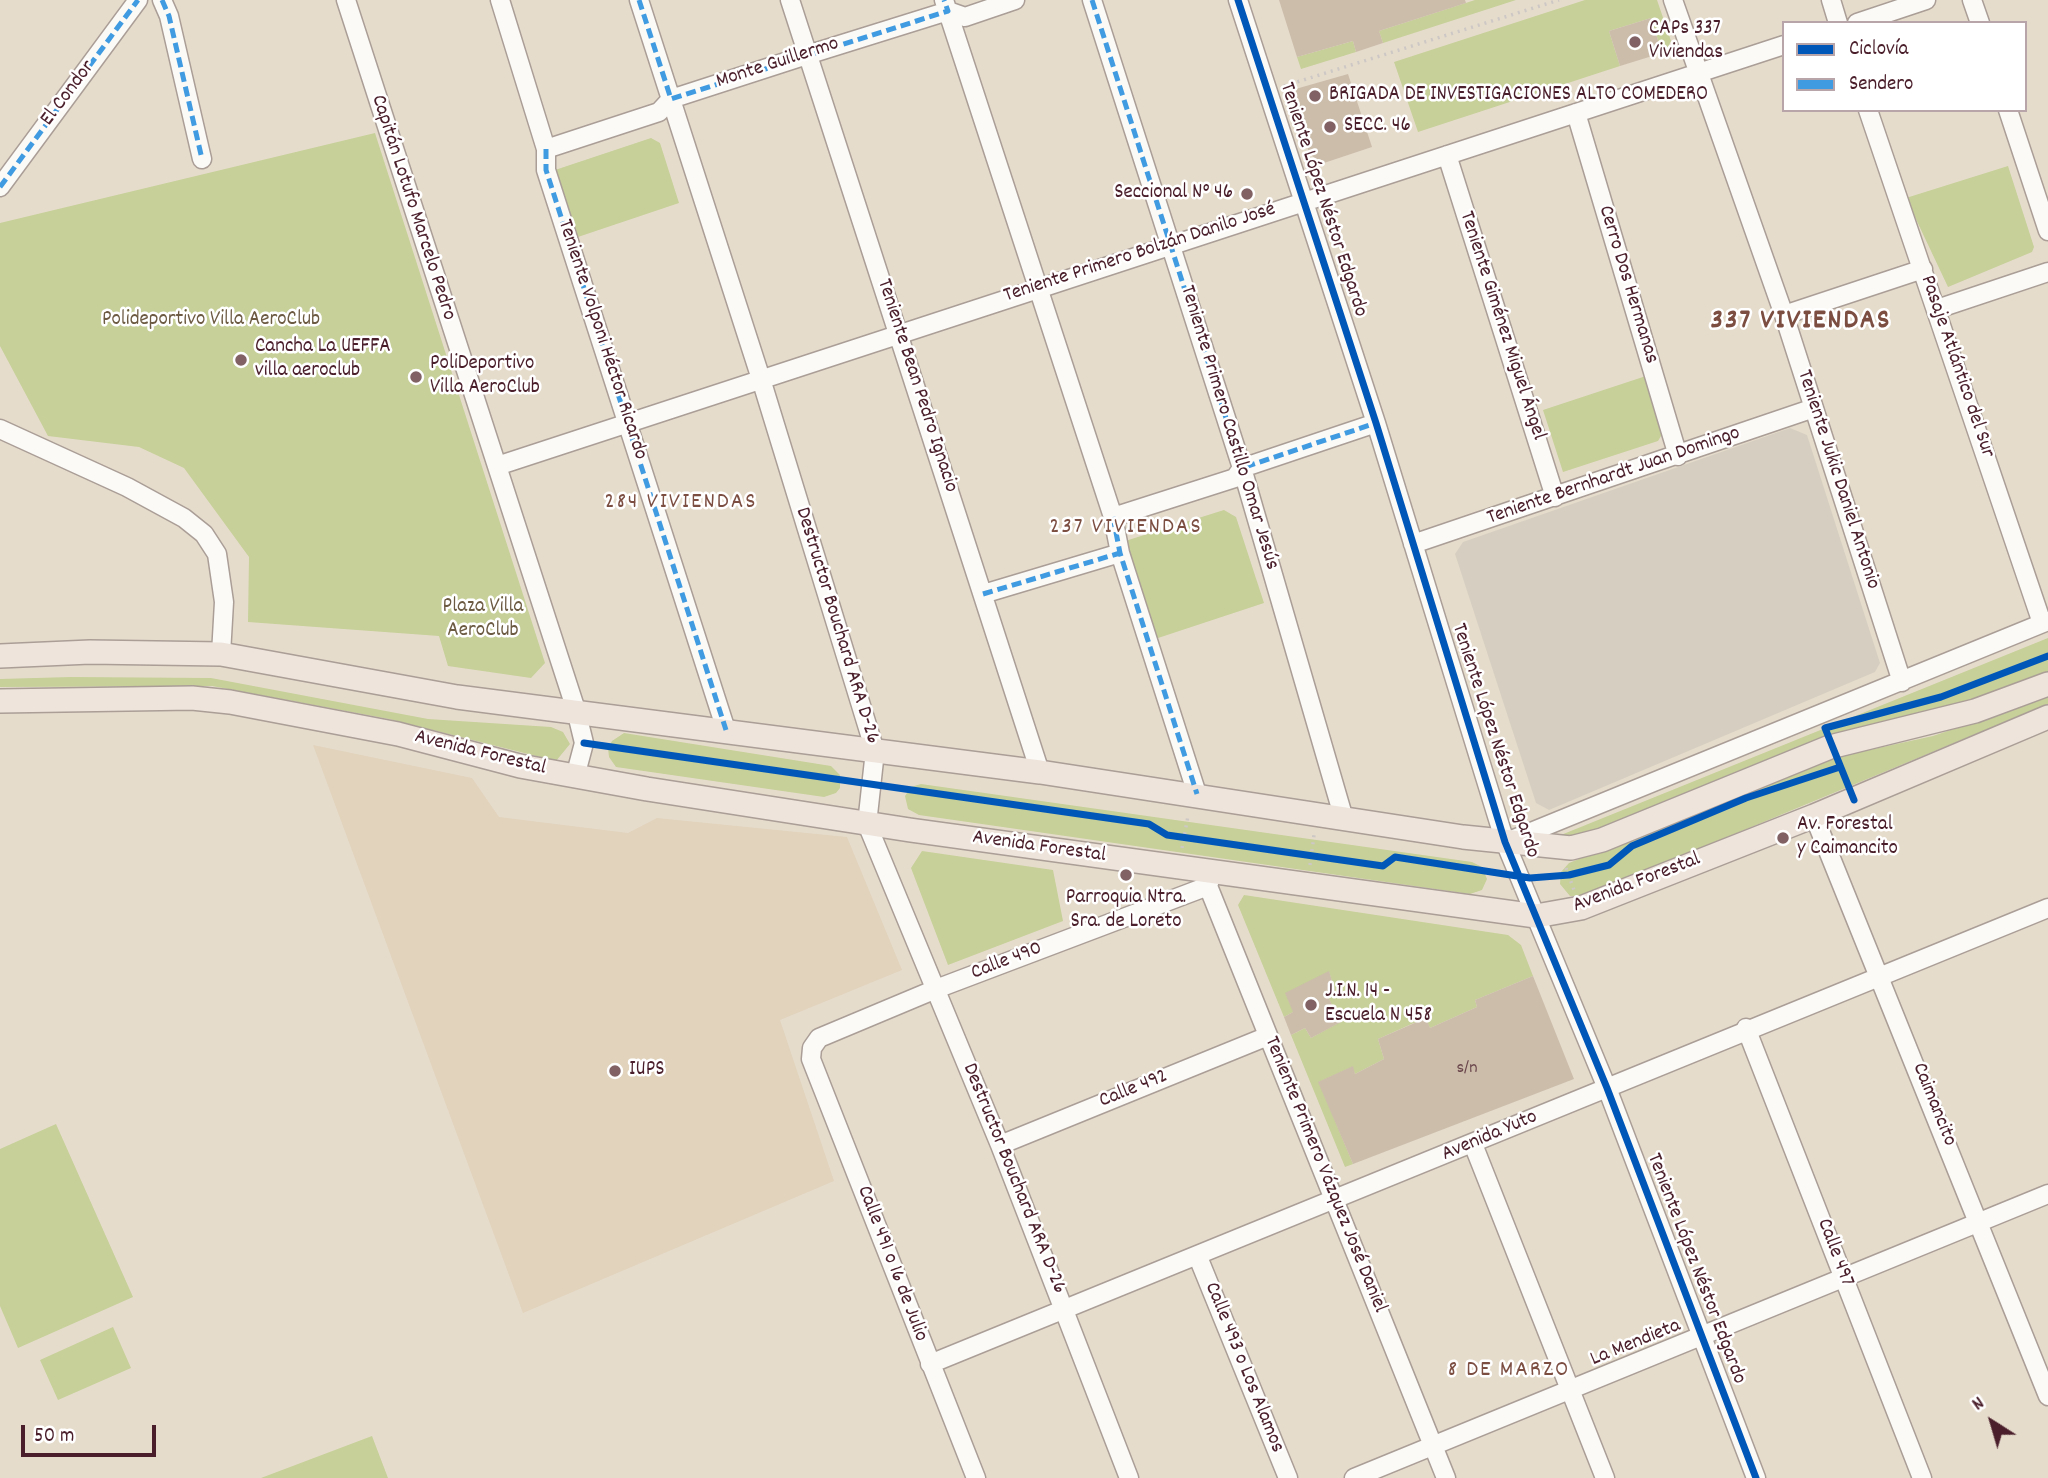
<!DOCTYPE html>
<html>
<head>
<meta charset="utf-8">
<style>
  body { margin:0 }
  #map { position:relative; width:2048px; height:1478px; overflow:hidden; background:#e6dccc; font-family:Dekko,sans-serif }
  canvas { display:block }
  .legend { position:absolute; left:1782px; top:21px; width:245px; height:91px; box-sizing:border-box; background:#fff; border:2px solid #b7a5aa; margin:0; padding:9px 12px; list-style:none; font-size:21px; color:#4a1f2b }
  .legend li { display:flex; align-items:center; gap:14px; height:35px }
  .legend b { width:35px; border:2px solid #b7a5aa }
  .north { position:absolute; left:1957px; top:1387px; width:70px; height:70px; -webkit-text-stroke:5px #fff; paint-order:stroke; rotate:323deg; font-size:19px; font-weight:700; line-height:28px; text-align:center; color:#4a1f2b }
  .north::after { content:''; display:block; margin:auto; width:24px; height:32px; background:#4a1f2b; clip-path:polygon(50% 0,100% 100%,50% 72%,0 100%) }
  .scale { position:absolute; left:21px; top:1425px; width:135px; height:32px; box-sizing:border-box; border:4px solid #4a1f2b; border-top:0; padding-left:9px; font-size:21px; line-height:24px; white-space:nowrap; color:#4a1f2b; -webkit-text-stroke:5px #fff; paint-order:stroke }
</style>
</head>
<body>
<div id="map">
<canvas width="2048" height="1478"></canvas>
<ul class="legend">
<li><b style="height:9px;background:#0057b8"></b>Ciclovía</li>
<li><b style="height:9px;background:#409be1"></b>Sendero</li>
</ul>
<div class="north">N</div>
<div class="scale">50 m</div>
</div>
<script>
const g = document.querySelector('canvas').getContext('2d');
g.lineJoin = 'round';
function paint(path, color) {
  g.fillStyle = color;
  g.fill(path, 'evenodd');
}
function shape(rows) {
  const path = new Path2D();
  for (const r of rows) {
    path.moveTo(r[0], r[1]);
    for (let i = 2; i < r.length; i += 2) path.lineTo(r[i], r[i + 1]);
  }
  return path;
}
function stroke(path, color, width, dash) {
  g.strokeStyle = color;
  g.lineWidth = width;
  g.lineCap = dash ? 'butt' : 'round';
  g.setLineDash(dash || []);
  g.stroke(path);
}
function label(font, color, halo, rows, align = 'center') {
  g.font = font + ' Dekko,sans-serif';
  g.lineWidth = 5;
  g.setLineDash([]);
  g.textBaseline = 'middle';
  g.strokeStyle = halo;
  g.fillStyle = color;
  for (const [text, x, y, turn = 0] of rows) {
    g.save();
    g.translate(x, y);
    g.rotate((+turn || 0) * Math.PI / 180);
    g.textAlign = isNaN(turn) ? turn : align;
    if (halo) g.strokeText(text, 0, 0);
    g.fillText(text, 0, 0);
    g.restore();
  }
}
paint(shape([
  [313,745,472,778,499,817,628,833,657,818,847,837,902,970,780,1020,834,1181,523,1313]
]), '#e1d3bc');
paint(shape([
  [1790,428,1807,435,1880,663,1875,672,1549,810,1536,803,1455,554,1463,542]
]), '#d6cfc1');
paint(shape([
  [1475,0,1516,0,1383,43,1379,31],
  [1585,0,1657,0,1671,41,1666,51,1662,53,1651,18,1609,31,1620,66,1418,132,1394,62],
  [1353,41,1356,52,1301,69,1297,57],
  [375,133,545,663,531,678,448,666,439,636,248,622,249,557,184,468,139,447,48,436,0,346,0,223],
  [651,138,660,143,679,203,575,238,552,171],
  [2008,166,2034,247,2032,252,1948,287,1906,198],
  [1646,376,1664,431,1658,441,1563,472,1543,410],
  [1224,510,1236,517,1264,603,1155,639,1122,542],
  [2048,638,2048,675,1918,717,1848,730,1649,808,1605,830,1558,841,1556,837],
  [71,677,211,678,428,719,551,727,563,732,570,744,556,761,389,719,212,686,0,687,0,679],
  [2048,697,2048,704,1585,896,1570,896,1560,884,1561,872,1569,863,1828,759,1933,736],
  [624,733,831,766,840,775,840,788,836,793,824,797,616,767,609,757,608,748,612,741],
  [921,784,1472,862,1482,867,1487,879,1482,890,1470,894,919,815,908,809,905,796,911,787],
  [922,851,1053,870,1063,921,948,965,911,868],
  [1244,895,1508,935,1521,945,1533,976,1475,1000,1477,1007,1430,1028,1425,1018,1378,1039,1384,1059,1355,1074,1352,1067,1319,1082,1353,1164,1345,1167,1291,1035,1305,1028,1311,1038,1340,1022,1328,997,1336,993,1329,972,1293,1012,1284,1017,1238,905],
  [56,1124,133,1297,18,1348,0,1306,0,1149],
  [113,1327,131,1368,58,1400,40,1360],
  [372,1436,388,1478,261,1478]
]), '#c6d098');
paint(shape([
  [1279,0,1465,0,1466,3,1379,31,1383,43,1356,52,1353,41,1297,57],
  [1651,18,1662,53,1620,66,1609,31],
  [1348,74,1372,147,1321,164,1309,153,1292,90],
  [1329,971,1336,994,1328,997,1341,1022,1311,1038,1305,1028,1291,1035,1284,1017,1293,1012,1285,993],
  [1533,976,1574,1079,1353,1164,1318,1082,1353,1066,1355,1074,1384,1059,1378,1039,1426,1018,1430,1028,1477,1007,1475,1000]
]), '#ccbdab');
const minor = shape([
  [162,0,169,16,202,159],
  [346,0,576,710,584,743,575,777],
  [500,0,546,149,546,170,726,730],
  [639,0,761,379,875,751,867,824,1000,1145,1129,1478],
  [790,0,1040,772],
  [944,0,1113,517,1120,553,1197,794],
  [1092,0,1242,468,1344,819],
  [1238,0,1376,423,1505,842,1607,1088,1756,1478],
  [1673,0,1784,315,1902,682],
  [1831,0,1838,23],
  [1972,0,1980,23],
  [1857,23,1926,0],
  [1868,110,2042,623],
  [2008,110,2048,231],
  [1576,113,1678,456],
  [546,149,659,112,671,99,807,55,948,11,965,17,1015,0],
  [1447,155,1555,497],
  [0,187,138,0],
  [1937,309,2048,272],
  [1784,315,1923,269],
  [0,429,127,487,184,518,204,534,217,554,224,602,221,654],
  [497,466,1784,45],
  [1113,517,1235,478,1242,468,1376,423],
  [1413,544,1814,408],
  [983,594,1120,553],
  [1814,816,2048,1396],
  [1509,841,2048,621],
  [1211,877,1208,886,1446,1478],
  [1746,1028,1922,1478],
  [1473,1144,1605,1478],
  [1000,1145,1268,1036],
  [1198,1257,1288,1478],
  [930,1364,2048,908],
  [976,1478,811,1059,812,1048,819,1038,936,989,1208,886],
  [1354,1478,2048,1194]
]);
const major = shape([
  [0,656,90,652,221,654,457,697,1040,772,1463,837,1571,848,1602,840,1830,747,1975,711,2048,684],
  [0,701,192,698,230,702,398,734,520,766,647,789,910,830,1536,916,1581,908,1814,816,2048,717]
]);
stroke(minor, '#aa9e97', 21);
stroke(major, '#aa9e97', 26);
stroke(shape([
  [1284,86,1559,0],
  [1182,848,1188,816],
  [1310,865,1314,835],
  [1566,868,1574,890]
]), '#cdc8c5', 3.5, [2, 5]);
stroke(minor, '#fbfaf7', 18);
stroke(major, '#eee4dc', 23);
stroke(shape([
  [162,0,169,16,202,159],
  [639,0,671,99,948,11,944,0],
  [1092,0,1242,468,1376,423],
  [546,149,546,170,726,730],
  [0,187,138,0],
  [1113,517,1120,553,1197,794],
  [983,594,1120,553]
]), '#409be1', 5, [10, 5]);
stroke(shape([
  [1238,0,1376,423,1505,842,1607,1088,1756,1478],
  [584,743,1149,824,1167,835,1383,866,1395,857,1530,878,1569,875,1609,865,1632,846,1746,798,1840,767],
  [1854,800,1825,728,1941,697,2048,656]
]), '#0057b8', 7);
for (const [x, y, r, color] of [
  [1635,42,7,"#816163"],
  [1315,96,7,"#816163"],
  [1330,127,7,"#816163"],
  [1247,194,7,"#816163"],
  [241,360,7,"#816163"],
  [416,377,7,"#816163"],
  [1783,838,7,"#816163"],
  [1126,875,7,"#816163"],
  [1311,1005,7,"#816163"],
  [615,1071,7,"#816163"]
]) {
  const dot = new Path2D();
  dot.arc(x, y, r, 0, 2 * Math.PI);
  g.fillStyle = color;
  g.fill(dot);
  stroke(dot, '#fff', 2.5);
}
label('18px', '#6a464b', null, [
  ["s/n",1467,1070]
]);
label('21px', '#4a1f2b', '#fff', [
  ["CAPs 337",1649,30],
  ["Viviendas",1649,54],
  ["BRIGADA DE INVESTIGACIONES ALTO COMEDERO",1329,96],
  ["SECC. 46",1344,127],
  ["Seccional N° 46",1233,194,"right"],
  ["Cancha La UEFFA",255,348],
  ["villa aeroclub",255,372],
  ["PoliDeportivo",430,365],
  ["Villa AeroClub",430,389],
  ["Av. Forestal",1797,826],
  ["y Caimancito",1797,850],
  ["Parroquia Ntra.",1126,899,"center"],
  ["Sra. de Loreto",1126,923,"center"],
  ["J.I.N. 14 -",1325,993],
  ["Escuela N 458",1325,1017],
  ["IUPS",629,1071]
], 'left');
label('21px', '#4a1f2b', '#fff', [
  ["Monte Guillermo",778,64,-18],
  ["El Condor",69,94,-53],
  ["Teniente López Néstor Edgardo",1322,200,72],
  ["Capitán Lotufo Marcelo Pedro",412,208,72],
  ["Teniente Primero Bolzán Danilo José",1140,254,-18],
  ["Cerro Dos Hermanas",1627,285,73],
  ["Teniente Giménez Miguel Ángel",1501,326,72],
  ["Teniente Volponi Héctor Ricardo",601,340,72],
  ["Pasaje Atlántico del Sur",1956,367,71],
  ["Teniente Bean Pedro Ignacio",916,386,72],
  ["Teniente Primero Castillo Omar Jesús",1228,428,73],
  ["Teniente Bernhardt Juan Domingo",1614,477,-19],
  ["Teniente Jukic Daniel Antonio",1837,480,72],
  ["Destructor Bouchard ARA D-26",836,626,73],
  ["Teniente López Néstor Edgardo",1494,741,72],
  ["Avenida Forestal",480,754,14],
  ["Avenida Forestal",1039,848,8],
  ["Avenida Forestal",1637,884,-21],
  ["Calle 490",1007,962,-21],
  ["Calle 492",1134,1090,-22],
  ["Caimancito",1933,1105,68],
  ["Avenida Yuto",1490,1137,-23],
  ["Teniente Primero Vázquez José Daniel",1324,1175,68],
  ["Destructor Bouchard ARA D-26",1013,1179,68],
  ["Calle 497",1834,1253,69],
  ["Calle 491 o 16 de Julio",891,1264,69],
  ["Teniente López Néstor Edgardo",1695,1269,69],
  ["La Mendieta",1636,1344,-22],
  ["Calle 493 o Los Alamos",1243,1368,68]
]);
label('21px', '#6c5a42', '#fff', [
  ["Polideportivo Villa AeroClub",211,321],
  ["Plaza Villa",483,608],
  ["AeroClub",483,632]
]);
g.letterSpacing = '2px';
label('23px', '#7c4e42', '#fff', [
  ["284 VIVIENDAS",681,504],
  ["237 VIVIENDAS",1126,529],
  ["8 DE MARZO",1509,1372]
]);
g.letterSpacing = '0px';
g.letterSpacing = '2px';
label('bold 28px', '#7c4e42', '#fff', [
  ["337 VIVIENDAS",1801,323]
]);
g.letterSpacing = '0px';
</script>
</body>
</html>
